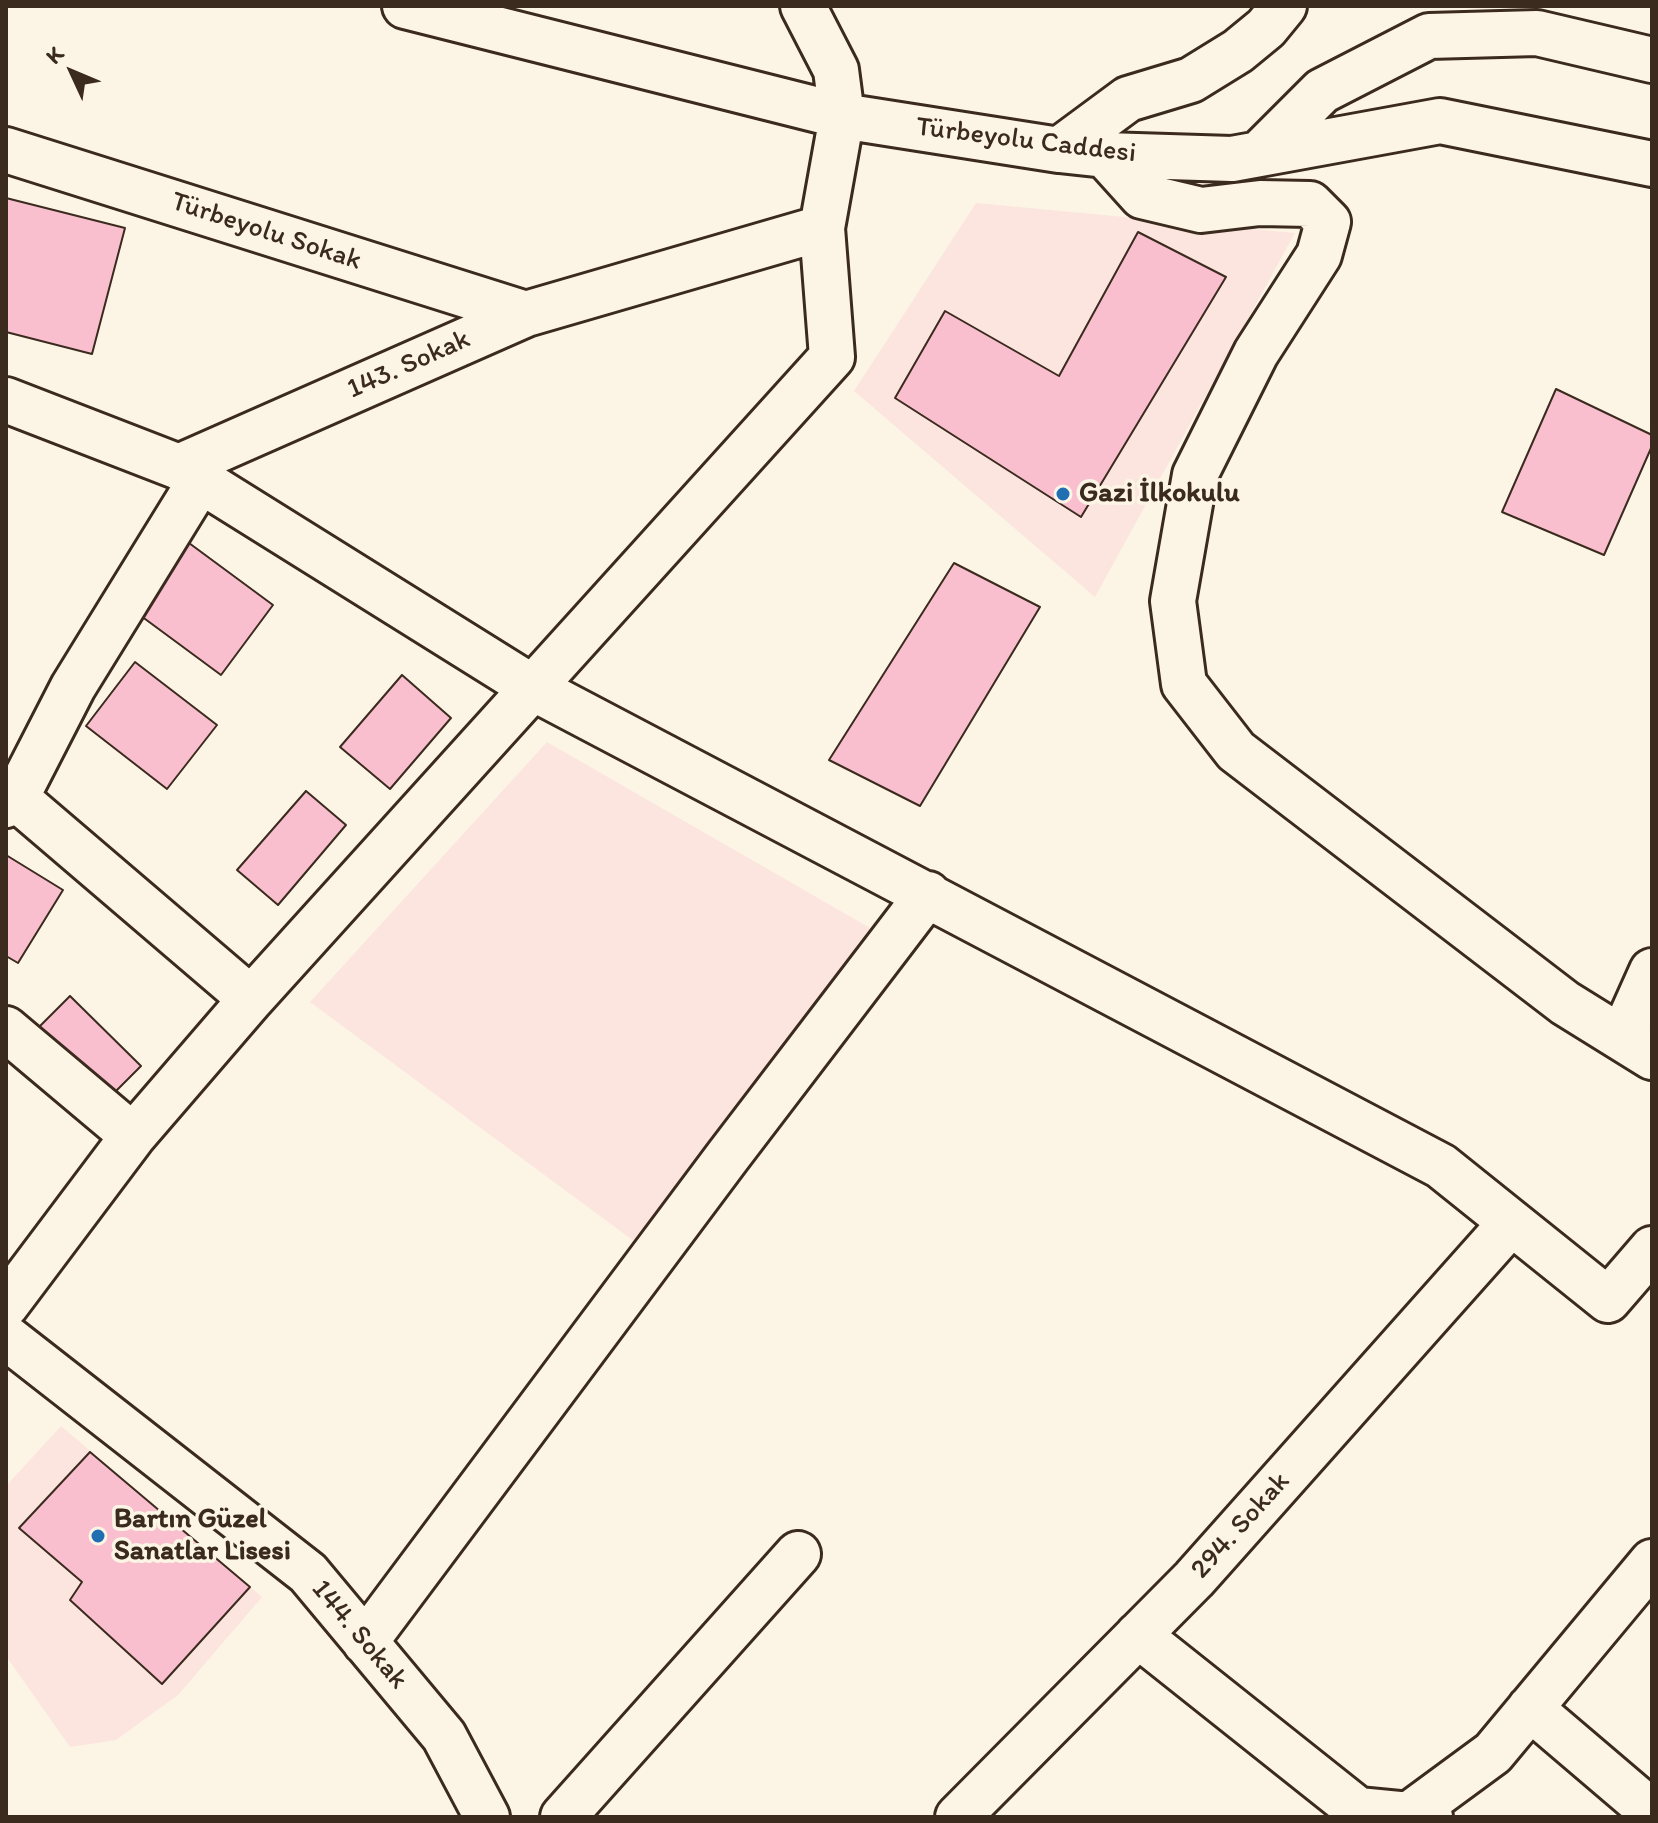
<!DOCTYPE html>
<html>
<head>
<meta charset="utf-8">
<style>
  body { margin:0 }
  #map { position:relative; width:1658px; height:1823px; overflow:hidden; background:#fcf5e5; font-family:Itim,sans-serif }
  canvas { display:block }
  .frame { position:absolute; inset:0; border:8px solid #3b2a1e; pointer-events:none }
  .north { position:absolute; left:32px; top:32px; width:80px; height:80px; -webkit-text-stroke:6px #fcf5e5; paint-order:stroke; rotate:314deg; font-size:22px; font-weight:700; line-height:32px; text-align:center; color:#3b2a1e }
  .north::after { content:''; display:block; margin:auto; width:28px; height:36px; background:#3b2a1e; clip-path:polygon(50% 0,100% 100%,50% 72%,0 100%) }
</style>
</head>
<body>
<div id="map">
<canvas width="1658" height="1823"></canvas>
<div class="frame"></div>
<div class="north">K</div>
</div>
<script>
const g = document.querySelector('canvas').getContext('2d');
g.lineJoin = 'round';
function paint(path, color) {
  g.fillStyle = color;
  g.fill(path, 'evenodd');
}
function shape(rows) {
  const path = new Path2D();
  for (const r of rows) {
    path.moveTo(r[0], r[1]);
    for (let i = 2; i < r.length; i += 2) path.lineTo(r[i], r[i + 1]);
  }
  return path;
}
function stroke(path, color, width, dash) {
  g.strokeStyle = color;
  g.lineWidth = width;
  g.lineCap = dash ? 'butt' : 'round';
  g.setLineDash(dash || []);
  g.stroke(path);
}
function label(font, color, halo, rows, align = 'center') {
  g.font = font + ' Itim,sans-serif';
  g.lineWidth = 7;
  g.setLineDash([]);
  g.textBaseline = 'middle';
  g.strokeStyle = halo;
  g.fillStyle = color;
  for (const [text, x, y, turn = 0] of rows) {
    g.save();
    g.translate(x, y);
    g.rotate((+turn || 0) * Math.PI / 180);
    g.textAlign = isNaN(turn) ? turn : align;
    if (halo) g.strokeText(text, 0, 0);
    g.fillText(text, 0, 0);
    g.restore();
  }
}
paint(shape([
  [976,203,1295,233,1095,597,854,391],
  [547,742,870,928,638,1244,310,1002],
  [61,1426,262,1597,178,1695,116,1740,70,1747,6,1656,6,1486]
]), '#fbe5de');
const building = shape([
  [6,198,125,228,92,354,6,332,6,198],
  [1138,232,1226,277,1081,517,895,398,945,311,1059,376,1138,232],
  [1556,389,1652,435,1652,446,1604,555,1502,512,1556,389],
  [189,543,273,605,221,675,137,613,189,543],
  [954,563,1040,607,920,806,829,760,954,563],
  [135,662,217,725,167,789,86,726,135,662],
  [402,675,451,718,390,789,340,747,402,675],
  [306,791,346,825,278,905,237,870,306,791],
  [6,855,63,890,18,963,6,956,6,855],
  [70,996,141,1066,93,1114,23,1043,70,996],
  [90,1452,250,1587,162,1684,70,1600,82,1582,19,1528,90,1452]
]);
paint(building, '#f9bfcf');
stroke(building, '#3b2a1e', 2);
const minor = shape([
  [405,6,842,116,1059,150,1105,155,1232,159,1440,121,1652,164],
  [6,150,526,314],
  [1059,150,1128,99,1191,80,1238,51,1266,28,1284,6],
  [1259,154,1322,91,1429,36,1537,33,1652,60],
  [1105,155,1142,196,1201,210,1260,203,1310,204,1328,222,1319,255,1256,353,1195,475,1173,601,1184,684,1236,751,1565,1003,1652,1057],
  [6,400,179,467,533,688,1441,1166,1608,1300,1652,1249],
  [179,467,526,314,822,228],
  [16,798,251,999],
  [6,805,16,798,73,687,200,481],
  [6,1029,133,1136],
  [1622,1038,1652,971],
  [6,1305,133,1136,251,999,832,357,822,228,842,116,836,70,803,6],
  [6,1337,308,1573,444,1736,487,1817],
  [1138,1635,1358,1810,1430,1817],
  [365,1642,728,1156,928,894],
  [1530,1708,1652,1812],
  [563,1817,798,1554],
  [958,1817,1194,1579,1511,1223],
  [1406,1817,1493,1753,1652,1562]
]);
stroke(minor, '#3b2a1e', 50);
stroke(minor, '#fcf5e5', 44);
for (const [x, y, r, color] of [
  [1063,494,8,"#1f6fb2"],
  [98,1536,8,"#1f6fb2"]
]) {
  const dot = new Path2D();
  dot.arc(x, y, r, 0, 2 * Math.PI);
  g.fillStyle = color;
  g.fill(dot);
  stroke(dot, '#fcf5e5', 3);
}
label('28px', '#3b2a1e', '#fcf5e5', [
  ["Türbeyolu Caddesi",1026,141,7],
  ["Türbeyolu Sokak",266,232,18],
  ["143. Sokak",409,365,-24],
  ["294. Sokak",1241,1526,-48],
  ["144. Sokak",359,1635,50]
]);
label('bold 28px', '#3b2a1e', '#fcf5e5', [
  ["Gazi İlkokulu",1079,494],
  ["Bartın Güzel",114,1520],
  ["Sanatlar Lisesi",114,1552]
], 'left');
</script>
</body>
</html>
